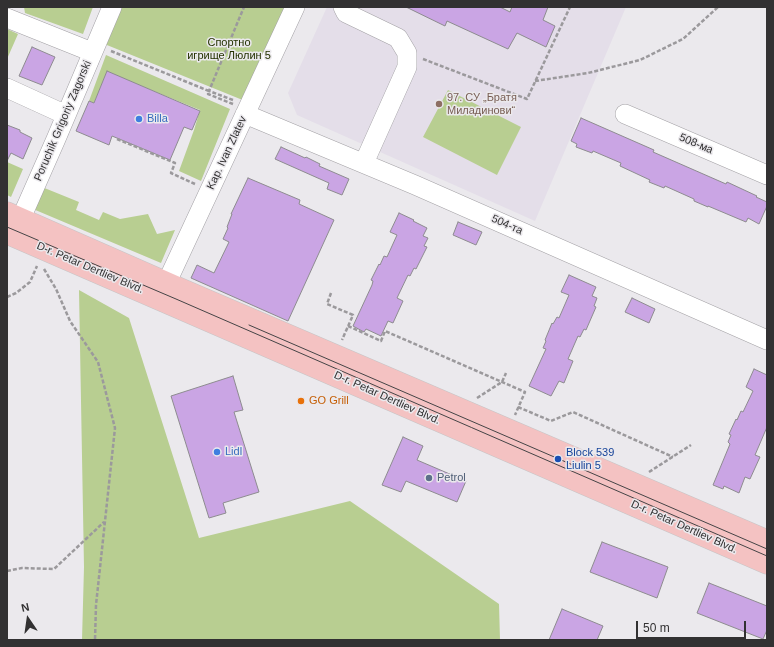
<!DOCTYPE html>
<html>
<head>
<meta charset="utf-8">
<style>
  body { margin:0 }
  #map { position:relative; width:774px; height:647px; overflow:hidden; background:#ebe9ed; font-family:Arial,sans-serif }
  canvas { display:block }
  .frame { position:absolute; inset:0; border:8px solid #323132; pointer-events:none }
  .north { position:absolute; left:8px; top:599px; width:40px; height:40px; -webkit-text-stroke:3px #ebe9ed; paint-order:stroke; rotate:347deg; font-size:11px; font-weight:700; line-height:16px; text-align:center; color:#323132 }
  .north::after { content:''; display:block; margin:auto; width:14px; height:18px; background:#323132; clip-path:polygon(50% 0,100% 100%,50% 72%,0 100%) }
  .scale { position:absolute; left:636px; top:621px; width:110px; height:18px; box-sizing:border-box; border:2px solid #323132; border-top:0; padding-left:5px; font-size:12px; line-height:14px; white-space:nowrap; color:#323132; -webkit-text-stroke:3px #ebe9ed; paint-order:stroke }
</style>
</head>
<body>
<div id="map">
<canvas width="774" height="647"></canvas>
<div class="frame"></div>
<div class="north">N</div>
<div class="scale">50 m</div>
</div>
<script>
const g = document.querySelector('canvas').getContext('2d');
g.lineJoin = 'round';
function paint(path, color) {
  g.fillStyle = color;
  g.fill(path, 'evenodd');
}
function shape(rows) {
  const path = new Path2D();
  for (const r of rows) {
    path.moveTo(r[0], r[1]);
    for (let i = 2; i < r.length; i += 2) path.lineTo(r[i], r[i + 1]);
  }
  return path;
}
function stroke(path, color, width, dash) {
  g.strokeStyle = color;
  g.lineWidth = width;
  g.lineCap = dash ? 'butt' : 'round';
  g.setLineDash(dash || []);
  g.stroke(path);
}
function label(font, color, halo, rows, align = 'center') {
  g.font = font + ' Arial,sans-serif';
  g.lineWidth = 3;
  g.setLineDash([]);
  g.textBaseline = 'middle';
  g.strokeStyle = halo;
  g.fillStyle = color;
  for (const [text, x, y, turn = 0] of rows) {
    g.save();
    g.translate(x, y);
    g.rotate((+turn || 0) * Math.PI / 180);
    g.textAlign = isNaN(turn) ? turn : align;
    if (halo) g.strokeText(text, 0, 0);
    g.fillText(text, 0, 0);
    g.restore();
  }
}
paint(shape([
  [327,7,626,7,535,221,297,115,288,93]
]), '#e4dee9');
paint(shape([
  [24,7,93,7,83,34,25,13],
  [112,7,295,7,250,103,97,41],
  [7,29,18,34,7,59],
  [106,55,230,109,201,181,179,171,194,130,200,110,107,72,94,103,89,101],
  [448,90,521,127,497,175,423,137],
  [7,162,23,169,11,197,7,195],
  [42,187,79,202,76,210,99,220,103,212,120,219,148,214,157,234,175,230,161,263,33,209],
  [79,290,129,318,199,538,350,501,499,604,500,640,82,640,84,567]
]), '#b8ce91');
const building = shape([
  [406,7,500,7,510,12,512,7,548,7,543,20,555,26,546,47,517,33,508,49,447,21,445,26,406,7],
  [32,47,55,57,42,85,19,76,32,47],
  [107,71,200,111,192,130,184,127,170,160,112,136,109,145,76,131,89,101,94,103,107,71],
  [581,118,654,150,653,152,726,184,727,182,757,196,756,197,767,202,767,206,759,224,748,218,746,222,708,206,708,207,694,201,694,199,665,186,664,188,649,182,650,180,620,166,621,163,593,151,592,153,576,147,577,144,571,141,581,118],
  [7,125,20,130,20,132,32,138,23,159,11,153,7,161,7,125],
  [281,147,305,158,306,157,320,164,319,166,349,179,342,195,327,189,329,183,275,159,281,147],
  [248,178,300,200,299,204,334,220,288,321,191,278,197,265,214,273,229,242,223,239,228,228,227,227,232,214,231,214,248,178],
  [399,213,414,220,413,221,427,228,423,236,428,238,424,246,427,247,416,269,414,268,410,276,408,275,397,298,403,301,393,323,388,321,381,336,366,329,364,332,353,326,372,285,373,281,371,280,379,264,380,265,384,256,387,257,397,235,390,232,399,213],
  [458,222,482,232,476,245,453,235,458,222],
  [569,275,596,287,592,296,597,298,594,306,596,307,586,330,584,329,580,337,578,336,568,359,573,361,564,383,559,381,551,396,529,386,546,349,543,348,546,341,545,340,552,323,553,324,557,317,559,318,569,295,561,292,569,275],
  [632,298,655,309,649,323,625,312,632,298],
  [754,369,767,375,767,427,755,455,760,457,750,479,745,477,739,493,724,486,723,489,713,485,730,444,728,442,731,435,729,434,736,419,737,420,741,411,743,412,753,391,746,387,754,369],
  [233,376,243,410,234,412,259,492,223,503,226,513,209,518,171,396,233,376],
  [403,437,423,446,417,460,466,481,457,502,406,481,401,492,382,485,403,437],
  [602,542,668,567,657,598,590,572,602,542],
  [709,583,767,606,767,630,763,639,697,613,709,583],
  [562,609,603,626,597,640,549,640,562,609]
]);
paint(building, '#caa5e4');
stroke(building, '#8d8b8f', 1);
const minor = shape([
  [343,7,346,13,398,38,407,53,407,67,364,163],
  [7,18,92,52],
  [7,88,66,115],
  [245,114,415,185,767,340],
  [625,114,767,175],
  [15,232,56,139,112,7],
  [160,297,295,7]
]);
const major = shape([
  [7,213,180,289,767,541],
  [7,233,767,563]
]);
stroke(minor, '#a3a1a5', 20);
stroke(major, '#c6c5c6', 23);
stroke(shape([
  [111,51,209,91,208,94,233,104],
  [423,59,527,99,570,7],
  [535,81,588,73,640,60,683,39,718,7],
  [233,100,209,91,244,7],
  [117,139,175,163,171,173,195,184],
  [44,269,56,289,70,321,98,362,115,428,96,605,95,640],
  [331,293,327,304,353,315,342,340],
  [7,297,16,293,30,282,37,266],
  [348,326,381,341,385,331,525,392,515,415],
  [477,398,502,382,506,373],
  [518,407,551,421,573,412,673,457],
  [649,472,691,445],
  [7,571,22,568,54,569,104,522]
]), '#9b999c', 2.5, [4, 2]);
stroke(minor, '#fff', 19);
stroke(major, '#f4c2c2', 22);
stroke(shape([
  [7,227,176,299,767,556],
  [249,325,767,549]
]), '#454446', 1);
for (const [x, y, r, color] of [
  [439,104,4,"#8d6e63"],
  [139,119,4,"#3f7fe0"],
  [301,401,4,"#e8710a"],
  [217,452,4,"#3f7fe0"],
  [558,459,4,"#1a4fb4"],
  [429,478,4,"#5c6f8a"]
]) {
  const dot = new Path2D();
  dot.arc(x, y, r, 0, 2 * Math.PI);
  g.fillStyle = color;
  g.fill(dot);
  stroke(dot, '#ebe9ed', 1.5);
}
label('11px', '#243200', '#ebe9ed', [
  ["Спортно",229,43],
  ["игрище Люлин 5",229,56]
]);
label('11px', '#785e54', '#ebe9ed', [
  ["97. СУ „Братя",447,98],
  ["Миладинови“",447,111]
], 'left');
label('11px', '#366cbe', '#ebe9ed', [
  ["Billa",147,119],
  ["Lidl",225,452]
], 'left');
label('11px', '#323132', '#ebe9ed', [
  ["Poruchik Grigoriy Zagorski",63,121,-67],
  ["508-ма",696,144,23],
  ["Kap. Ivan Zlatev",227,153,-65],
  ["504-та",507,225,24],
  ["D-r. Petar Dertliev Blvd.",90,268,23],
  ["D-r. Petar Dertliev Blvd.",387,398,24],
  ["D-r. Petar Dertliev Blvd.",684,527,24]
]);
label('11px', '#c56008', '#ebe9ed', [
  ["GO Grill",309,401]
], 'left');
label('11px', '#164399', '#ebe9ed', [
  ["Block 539",566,453],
  ["Liulin 5",566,466]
], 'left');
label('11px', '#4e5e75', '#ebe9ed', [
  ["Petrol",437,478]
], 'left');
</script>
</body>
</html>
